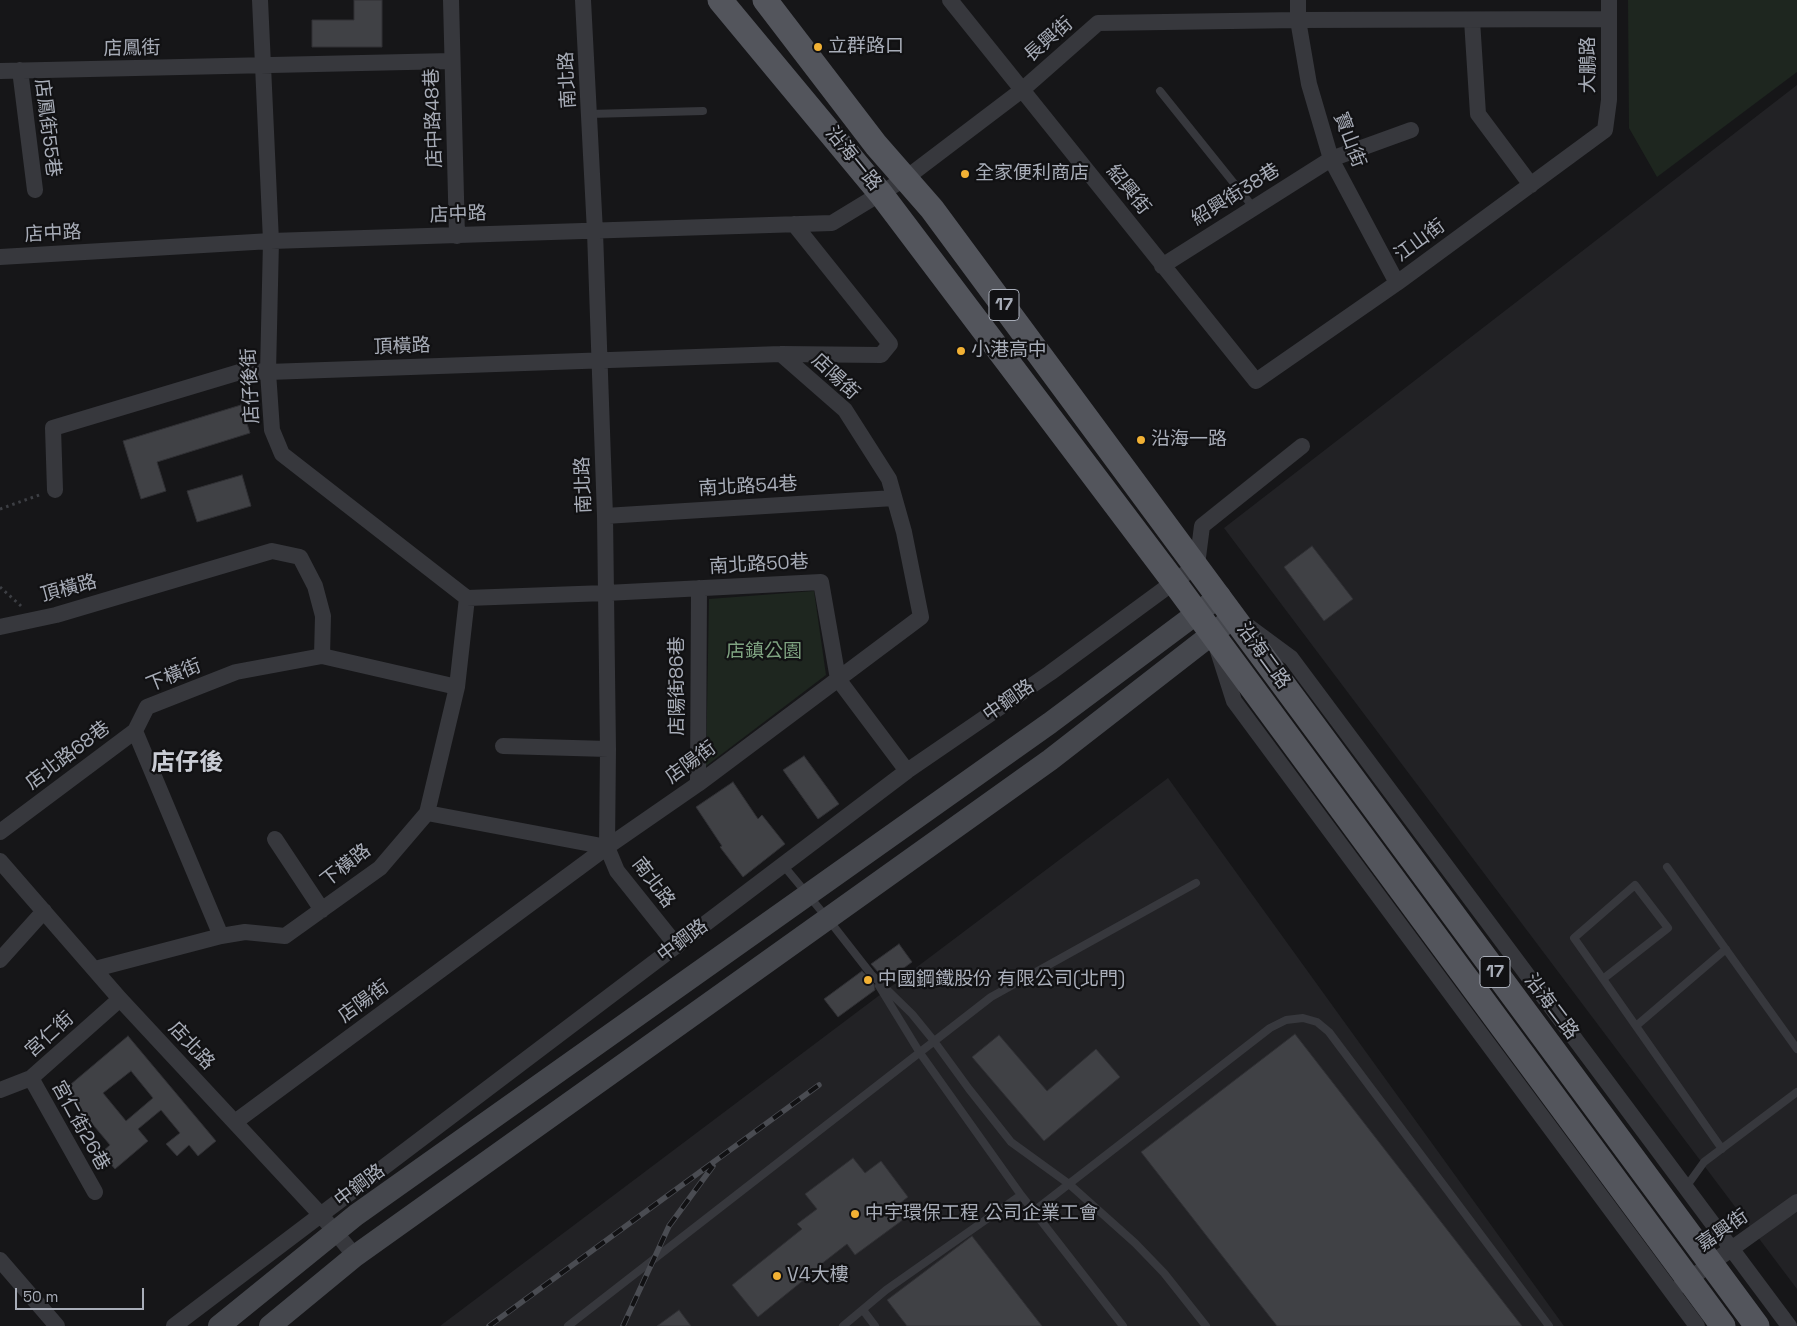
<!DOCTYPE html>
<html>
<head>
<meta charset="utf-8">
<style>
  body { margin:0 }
  #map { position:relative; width:1797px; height:1326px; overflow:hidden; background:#161618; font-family:"Space Grotesk",sans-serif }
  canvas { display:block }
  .scale { position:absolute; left:15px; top:1288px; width:129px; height:22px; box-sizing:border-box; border:2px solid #a8adb8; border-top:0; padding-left:6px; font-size:15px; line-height:18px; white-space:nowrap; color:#a8adb8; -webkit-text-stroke:4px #111113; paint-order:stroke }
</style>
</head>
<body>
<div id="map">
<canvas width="1797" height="1326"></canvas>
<div class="scale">50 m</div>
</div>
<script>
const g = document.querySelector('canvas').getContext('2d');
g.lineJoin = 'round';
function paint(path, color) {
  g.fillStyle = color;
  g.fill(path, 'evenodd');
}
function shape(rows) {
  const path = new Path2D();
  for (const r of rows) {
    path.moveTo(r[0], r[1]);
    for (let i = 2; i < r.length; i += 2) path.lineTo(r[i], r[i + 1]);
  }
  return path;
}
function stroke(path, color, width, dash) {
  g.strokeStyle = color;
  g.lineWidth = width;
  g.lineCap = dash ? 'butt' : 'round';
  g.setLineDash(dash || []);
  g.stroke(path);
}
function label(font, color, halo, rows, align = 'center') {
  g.font = font + ' "Space Grotesk","Noto Sans TC",sans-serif';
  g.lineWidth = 4.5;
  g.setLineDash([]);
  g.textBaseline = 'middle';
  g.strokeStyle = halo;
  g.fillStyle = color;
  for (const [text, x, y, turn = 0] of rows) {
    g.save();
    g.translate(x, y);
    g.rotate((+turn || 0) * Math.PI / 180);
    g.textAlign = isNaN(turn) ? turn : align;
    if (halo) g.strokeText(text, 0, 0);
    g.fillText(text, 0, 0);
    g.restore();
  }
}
paint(shape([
  [1797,85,1797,1289,1224,528],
  [1168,778,1564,1326,440,1326]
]), '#222225');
paint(shape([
  [1628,0,1797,0,1797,72,1657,177,1629,128],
  [814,591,826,675,706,766,709,599]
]), '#1e261f');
const building = shape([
  [354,0,382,0,382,47,312,47,312,20,354,20,354,0],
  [241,405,250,433,157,462,166,491,141,499,123,441,241,405],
  [242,475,251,506,197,522,187,491,242,475],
  [1312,546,1353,599,1324,621,1284,567,1312,546],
  [804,756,839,804,818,819,783,770,804,756],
  [733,782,758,819,762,815,785,844,743,877,720,847,722,846,696,807,733,782],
  [899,944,912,962,886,981,871,964,899,944],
  [862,971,874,984,875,990,838,1017,824,999,862,971],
  [1295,1034,1522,1326,1277,1326,1141,1152,1295,1034],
  [999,1035,1047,1091,1096,1049,1120,1077,1044,1141,972,1057,999,1035],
  [128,1036,216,1141,198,1156,189,1145,177,1156,166,1144,180,1133,161,1110,138,1129,148,1141,115,1169,101,1153,110,1145,64,1090,128,1036],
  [131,1071,153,1098,126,1121,103,1093,131,1071],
  [853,1158,865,1173,881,1161,908,1197,895,1207,904,1219,855,1255,847,1244,820,1265,821,1266,758,1317,732,1285,802,1229,797,1224,817,1209,805,1194,853,1158],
  [972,1236,1042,1326,907,1326,887,1300,972,1236],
  [679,1310,691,1326,657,1326,679,1310]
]);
paint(building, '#404145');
stroke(building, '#303034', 1);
stroke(shape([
  [0,509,42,494],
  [0,587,21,606]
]), '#3d3f44', 3, [2.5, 4]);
stroke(shape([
  [1160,91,1253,207],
  [589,114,703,111],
  [783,865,828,919,871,974,912,1014,934,1041,969,1089,1011,1142,1069,1184,1135,1243,1164,1273,1206,1326],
  [1667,867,1797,1049],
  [1603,979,1668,928,1635,885,1574,938,1603,979,1722,1149],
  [879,986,920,1053,1021,1195,1123,1326],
  [1636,1026,1726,949],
  [1686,1187,1704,1162,1797,1092],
  [1034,1211,1270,1028,1286,1020,1303,1018,1317,1022,1329,1032,1549,1326],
  [863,1310,875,1326],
  [568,1326,991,997,1196,883],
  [843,1326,886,1290,1021,1195]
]), '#37383d', 8);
stroke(shape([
  [260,0,271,241,268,372,272,430,282,454,467,598,606,593,821,582,838,679,907,771],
  [451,0,457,236],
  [583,0,595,232,605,516,608,749,607,847,617,871,677,946],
  [950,0,1256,381,1397,283,1605,130,1609,100,1609,0],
  [1298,0,1298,20,1309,84,1331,159,1397,283],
  [1472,20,1478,114,1531,185],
  [20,70,35,190],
  [0,71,452,61],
  [0,257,271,241,832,223,906,178,1022,90,1098,23,1298,20,1609,19],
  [1162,266,1331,159,1411,130],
  [55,490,53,428,243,371,268,372,781,354,881,355,890,344,794,224],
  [605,516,894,498],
  [0,627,56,615,272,551,300,557,315,586,323,616,322,656],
  [1249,627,1291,658,1789,1326],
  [1218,651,1234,701,1697,1326],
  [503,746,608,749],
  [698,784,699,588],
  [427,813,607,847],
  [0,832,135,731],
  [275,839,322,910],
  [0,861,120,999,321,1215,355,1256],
  [221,936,135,731,147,707,236,672,322,656,457,687],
  [0,960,44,911],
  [95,969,221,936,245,932,285,936,380,868,427,813,457,687,467,598],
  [31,1078,95,1192],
  [0,1090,31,1078,120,999],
  [235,1122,607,847,698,784,921,617,904,532,889,479,845,410,781,354],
  [0,1260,57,1326],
  [1681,1285,1797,1202],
  [174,1326,907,771,1050,673,1197,565,1202,526,1302,446]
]), '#37383d', 16);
stroke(shape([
  [219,1326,356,1215,1050,723,1220,596],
  [270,1326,355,1256,1050,760,1234,617]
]), '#45474d', 22);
stroke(shape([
  [720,0,881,194,1174,582,1723,1326],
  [765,0,876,145,932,209,1757,1326]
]), '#53555c', 25);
const rail = shape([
  [489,1326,819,1085],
  [623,1326,669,1226,713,1166]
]);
stroke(rail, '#4a4c52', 5.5);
stroke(rail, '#111113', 4, [11]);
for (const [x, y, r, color] of [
  [818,47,5,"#f2b134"],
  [965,174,5,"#f2b134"],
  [961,351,5,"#f2b134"],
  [1141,440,5,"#f2b134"],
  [868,980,5,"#f2b134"],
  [855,1214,5,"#f2b134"],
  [777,1276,5,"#f2b134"]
]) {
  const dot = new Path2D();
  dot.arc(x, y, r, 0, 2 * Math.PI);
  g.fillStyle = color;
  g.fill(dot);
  stroke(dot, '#111113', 2);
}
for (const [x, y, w] of [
  [1004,305,30],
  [1495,972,30]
]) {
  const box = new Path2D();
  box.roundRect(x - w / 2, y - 15.5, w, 31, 4);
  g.fillStyle = '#111113';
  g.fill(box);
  stroke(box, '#a8adb8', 1);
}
label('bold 18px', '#a8adb8', null, [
  ["17",1004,305],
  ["17",1495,972]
]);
label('19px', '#a8adb8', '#111113', [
  ["長興街",1049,40,-41],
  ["店鳳街",132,49,-1],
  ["大鵬路",1589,65,-90],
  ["南北路",568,80,-93],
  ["店中路48巷",434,118,-92],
  ["店鳳街55巷",47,128,83],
  ["寶山街",1349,140,69],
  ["沿海一路",853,159,51],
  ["紹興街",1128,190,51],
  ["紹興街38巷",1236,195,-32],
  ["店中路",458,215,-2],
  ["店中路",53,234,-3],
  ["江山街",1420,241,-36],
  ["頂橫路",402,347,-2],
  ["店陽街",835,377,43],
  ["店仔後街",251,386,-93],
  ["南北路",584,485,-92],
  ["南北路54巷",748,487,-3],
  ["南北路50巷",759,565,-3],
  ["頂橫路",69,589,-15],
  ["沿海二路",1263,656,54],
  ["下橫街",174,676,-22],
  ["店陽街86巷",678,686,-90],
  ["中鋼路",1009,701,-35],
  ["店北路68巷",68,756,-37],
  ["店陽街",691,763,-36],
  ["下橫路",346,866,-38],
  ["南北路",653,883,53],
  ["中鋼路",683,941,-37],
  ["店陽街",364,1002,-36],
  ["沿海二路",1551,1007,53],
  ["宮仁街",50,1035,-42],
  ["店北路",191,1046,47],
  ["宮仁街26巷",80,1126,61],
  ["中鋼路",360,1186,-37],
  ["嘉興街",1723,1231,-35]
]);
label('19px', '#a8adb8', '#111113', [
  ["立群路口",828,47],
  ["全家便利商店",975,174],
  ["小港高中",971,351],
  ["沿海一路",1151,440],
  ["中國鋼鐵股份 有限公司(北門)",878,980],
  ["中宇環保工程 公司企業工會",865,1214],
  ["V4大樓",787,1276]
], 'left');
label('19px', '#7fa381', '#111113', [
  ["店鎮公園",764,652]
]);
label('bold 24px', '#c9ccd4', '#111113', [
  ["店仔後",187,763]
]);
</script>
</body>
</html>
